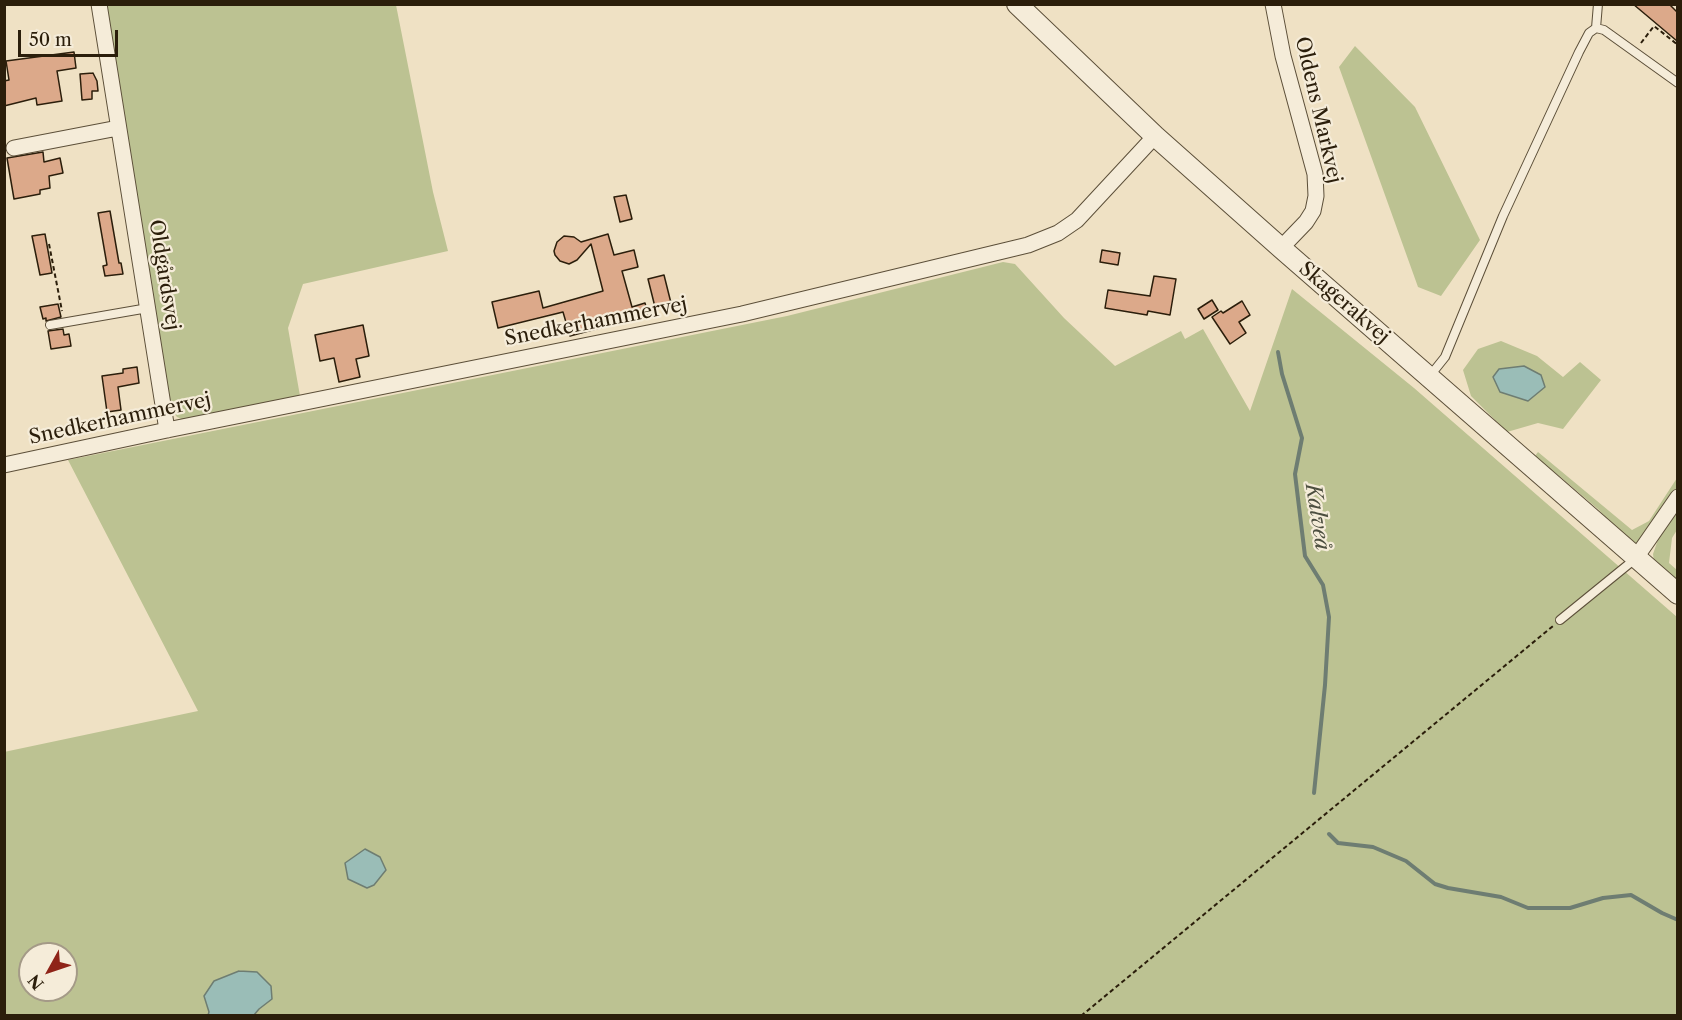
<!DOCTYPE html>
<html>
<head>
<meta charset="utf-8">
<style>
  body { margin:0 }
  #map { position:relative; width:1682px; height:1020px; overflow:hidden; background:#efe1c4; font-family:"Libre Caslon Text",serif }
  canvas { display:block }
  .frame { position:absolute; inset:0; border:6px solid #2b1e0b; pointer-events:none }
  .north { position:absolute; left:18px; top:942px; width:60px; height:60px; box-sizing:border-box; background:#f5ecd9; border:2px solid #a49a87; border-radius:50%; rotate:230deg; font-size:16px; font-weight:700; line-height:24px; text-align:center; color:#2b1e0b }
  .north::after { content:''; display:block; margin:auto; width:21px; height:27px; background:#8f2418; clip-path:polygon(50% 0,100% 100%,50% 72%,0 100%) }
  .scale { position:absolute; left:18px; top:30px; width:100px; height:27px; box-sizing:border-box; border:3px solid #2b1e0b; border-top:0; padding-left:8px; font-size:18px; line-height:21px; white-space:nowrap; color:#2b1e0b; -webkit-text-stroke:4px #f5ecd9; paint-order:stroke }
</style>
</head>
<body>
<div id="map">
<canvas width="1682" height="1020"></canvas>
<div class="frame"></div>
<div class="north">N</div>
<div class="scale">50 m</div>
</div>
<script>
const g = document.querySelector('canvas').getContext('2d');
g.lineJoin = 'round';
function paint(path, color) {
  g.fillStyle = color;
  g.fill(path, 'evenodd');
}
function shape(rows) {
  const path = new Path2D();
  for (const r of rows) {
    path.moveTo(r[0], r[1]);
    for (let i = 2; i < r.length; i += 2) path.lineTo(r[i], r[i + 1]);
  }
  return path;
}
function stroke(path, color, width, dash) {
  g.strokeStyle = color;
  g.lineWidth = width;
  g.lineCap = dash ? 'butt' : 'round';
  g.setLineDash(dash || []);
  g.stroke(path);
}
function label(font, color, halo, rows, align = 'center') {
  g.font = font + ' "Libre Caslon Text",serif';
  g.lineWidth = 4.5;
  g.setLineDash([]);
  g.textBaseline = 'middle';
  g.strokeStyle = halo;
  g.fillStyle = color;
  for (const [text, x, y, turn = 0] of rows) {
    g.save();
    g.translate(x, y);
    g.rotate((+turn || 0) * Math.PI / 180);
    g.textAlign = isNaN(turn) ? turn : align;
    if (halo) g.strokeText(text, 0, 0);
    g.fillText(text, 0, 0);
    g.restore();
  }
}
paint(shape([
  [105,5,396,5,433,192,448,251,303,284,288,328,300,396,184,420,177,417,173,412,169,402],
  [1355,46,1415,107,1480,240,1441,296,1418,287,1339,67],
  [1003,262,1015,264,1064,318,1115,366,1181,331,1185,339,1203,329,1250,411,1292,289,1414,388,1677,617,1677,1015,5,1015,4,752,198,711,68,460,787,316],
  [30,954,66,954,66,990,30,990],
  [1501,341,1537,356,1563,377,1580,362,1601,380,1563,429,1538,423,1507,432,1471,396,1463,370,1478,349],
  [1538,452,1632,530,1649,521,1677,478,1677,493,1639,543,1631,545,1622,537,1599,510,1558,475,1532,460],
  [1677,509,1677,530,1672,538,1669,563,1677,570,1677,582,1654,562,1653,554,1660,534]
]), '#bcc292');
const water = shape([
  [1524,366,1541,375,1545,387,1528,401,1500,392,1493,377,1499,369,1524,366],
  [365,849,380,857,386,870,374,885,367,888,348,879,345,863,365,849],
  [239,971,257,972,271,986,272,999,259,1009,254,1015,208,1015,209,1012,204,996,214,981,239,971]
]);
paint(water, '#9abdb7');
stroke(water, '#6e7d72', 1.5);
stroke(shape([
  [1278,352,1282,374,1302,438,1295,474,1305,556,1323,585,1329,617,1325,685,1314,793],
  [1329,834,1338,843,1373,847,1406,861,1435,884,1448,888,1501,897,1528,908,1570,908,1603,898,1631,895,1662,913,1678,920]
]), '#6e7d72', 4);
const building = shape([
  [1633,4,1669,4,1677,12,1677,41,1633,4],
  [74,52,76,68,57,71,62,101,37,105,36,98,4,106,4,81,9,80,6,61,74,52],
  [93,73,97,81,98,91,92,91,92,99,82,100,80,74,93,73],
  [43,152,44,162,60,158,63,173,49,176,50,188,40,190,40,194,14,199,7,158,43,152],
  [626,195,632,219,620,222,614,197,626,195],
  [110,211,119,263,121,263,123,274,105,276,103,266,107,265,98,213,110,211],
  [45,234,52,273,40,275,32,236,45,234],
  [608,234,614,255,634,250,638,267,622,271,632,307,645,303,648,315,570,336,563,312,498,328,492,302,539,291,543,308,603,291,591,244,577,260,569,264,560,261,555,255,554,251,557,242,564,236,574,237,581,242,608,234],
  [1102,250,1120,253,1118,265,1100,262,1102,250],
  [664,275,671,303,655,307,648,279,664,275],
  [1154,276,1176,279,1170,315,1148,311,1147,315,1105,308,1108,290,1150,296,1154,276],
  [1212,300,1218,310,1204,319,1198,309,1212,300],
  [1242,301,1250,315,1239,322,1246,333,1230,344,1212,317,1221,311,1223,313,1242,301],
  [58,304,61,317,46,321,46,318,43,319,40,307,58,304],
  [363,325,369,356,356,359,360,377,339,382,334,358,320,361,315,335,363,325],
  [63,329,64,335,69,334,71,346,51,349,48,331,63,329],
  [137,367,139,383,118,387,121,410,107,412,102,376,123,373,123,369,137,367]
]);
paint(building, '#dca98a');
stroke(building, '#2b1e0b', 1.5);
const service = shape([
  [1596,28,1604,30,1678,83],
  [50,325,148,308],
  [1429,377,1445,357,1503,216,1579,52,1589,33,1596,28,1598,4],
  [1560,620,1635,559]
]);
const minor = shape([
  [99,4,167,430],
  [1273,4,1283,56,1315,174,1316,196,1313,211,1306,222,1281,248],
  [14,148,118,128],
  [4,465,167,430,742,314,1028,245,1058,233,1077,220,1155,136],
  [1635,559,1678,497]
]);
const tertiary = shape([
  [1017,4,1155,136,1281,248,1678,594]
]);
stroke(service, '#5c4f39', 10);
stroke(minor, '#5c4f39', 17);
stroke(tertiary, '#5c4f39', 22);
stroke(shape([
  [1641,43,1654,26,1678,45],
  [49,244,62,311],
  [1081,1016,1553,626]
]), '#2b1e0b', 2, [4.5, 3]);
stroke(service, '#f5ecd9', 8);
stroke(minor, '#f5ecd9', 15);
stroke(tertiary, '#f5ecd9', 20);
label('20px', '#2b1e0b', '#f5ecd9', [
  ["Oldens Markvej",1318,110,77],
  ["Oldgårdsvej",164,275,81],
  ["Skagerakvej",1344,303,41],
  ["Snedkerhammervej",596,322,-11],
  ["Snedkerhammervej",120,419,-12]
]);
label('italic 21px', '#4c4e3f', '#f5ecd9', [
  ["Kalveå",1317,517,81]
]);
</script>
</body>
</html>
